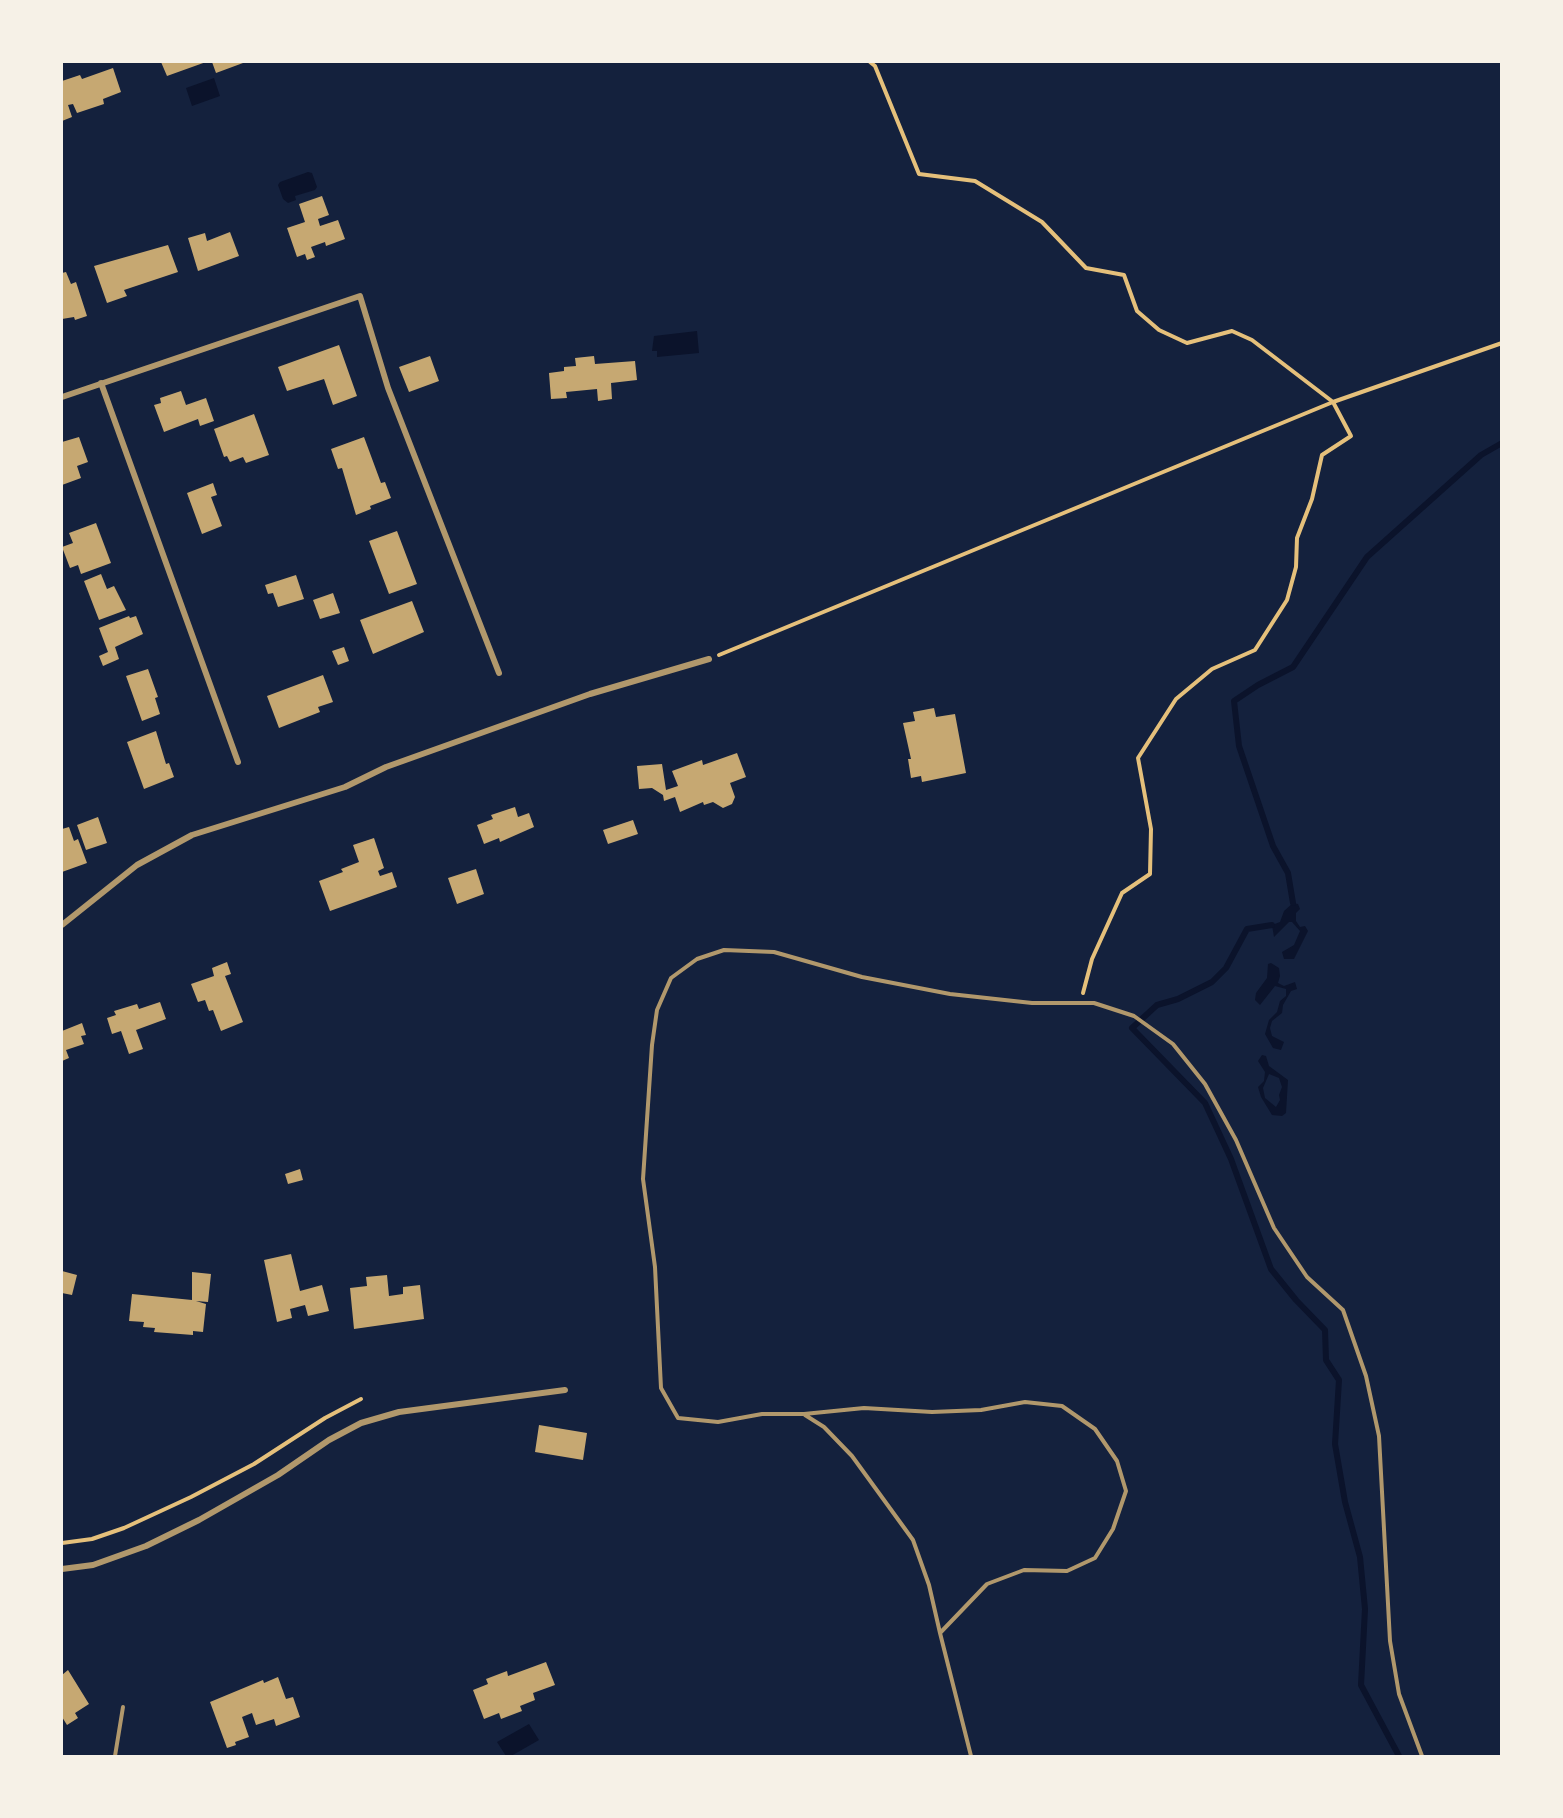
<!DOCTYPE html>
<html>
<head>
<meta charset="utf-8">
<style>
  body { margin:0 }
  #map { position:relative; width:1563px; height:1818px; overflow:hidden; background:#14213d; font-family:"Sofia Sans Condensed",sans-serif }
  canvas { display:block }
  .frame { position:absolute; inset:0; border:63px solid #f6f1e7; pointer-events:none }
</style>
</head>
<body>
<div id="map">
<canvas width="1563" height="1818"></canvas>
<div class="frame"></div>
</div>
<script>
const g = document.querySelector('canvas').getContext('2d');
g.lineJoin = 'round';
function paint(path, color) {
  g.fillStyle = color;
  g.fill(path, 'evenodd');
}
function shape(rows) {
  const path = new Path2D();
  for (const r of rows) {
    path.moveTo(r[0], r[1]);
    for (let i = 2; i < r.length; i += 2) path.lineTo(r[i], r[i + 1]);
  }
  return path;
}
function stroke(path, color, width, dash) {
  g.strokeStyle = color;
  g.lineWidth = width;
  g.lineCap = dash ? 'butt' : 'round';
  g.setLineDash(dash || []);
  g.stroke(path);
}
paint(shape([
  [214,78,220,96,192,106,186,88],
  [308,172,312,173,317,187,315,190,295,196,296,200,288,203,283,199,278,185,280,182],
  [697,331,699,353,657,357,657,351,652,351,654,336],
  [1293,903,1298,904,1300,909,1296,913,1296,921,1300,927,1305,926,1308,931,1294,959,1284,959,1282,952,1294,945,1300,931,1292,922,1289,922,1274,937,1272,925,1280,922,1284,911],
  [1271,963,1279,968,1280,976,1278,983,1284,986,1295,982,1297,989,1291,991,1283,1005,1282,1013,1272,1021,1270,1028,1272,1036,1284,1042,1281,1050,1273,1048,1265,1034,1269,1020,1277,1012,1280,1001,1286,996,1286,989,1275,986,1260,1005,1255,1000,1256,993,1267,978,1268,964],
  [1262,1055,1266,1056,1269,1066,1288,1080,1286,1113,1282,1116,1272,1115,1261,1097,1258,1087,1264,1081,1265,1072,1258,1061],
  [1269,1074,1279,1078,1282,1087,1279,1095,1280,1100,1276,1107,1265,1098,1263,1088],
  [529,1724,539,1740,511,1756,506,1756,497,1742]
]), '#0b132b');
stroke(shape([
  [1293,903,1288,873,1273,846,1239,746,1234,701,1258,685,1293,667,1367,557,1481,455,1502,443],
  [1272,925,1247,929,1226,968,1212,982,1178,999,1157,1005,1132,1028,1205,1103,1231,1159,1271,1269,1296,1300,1325,1330,1326,1360,1339,1380,1335,1444,1345,1502,1360,1557,1365,1609,1361,1685,1399,1756]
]), '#0b132b', 6);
paint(shape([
  [161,62,206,62,167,76],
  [212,62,242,62,243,63,216,73],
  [113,68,121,92,103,99,104,104,77,113,73,104,68,105,72,117,62,121,62,81,80,75,82,79],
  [322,196,329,215,318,219,320,226,338,220,345,239,326,246,325,242,311,247,315,257,307,260,305,254,297,257,287,228,305,222,299,204],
  [230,232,239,256,198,271,188,238,205,233,207,241],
  [168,245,178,272,124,290,127,296,107,303,94,266],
  [66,272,71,284,76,282,87,316,75,320,74,317,62,319,62,273],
  [339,345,357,396,333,405,324,379,287,391,278,367],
  [430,356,439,381,409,392,399,367],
  [594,356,595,364,635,361,637,380,611,383,612,399,598,401,597,389,566,392,567,398,551,399,549,373,564,371,564,367,576,366,575,358],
  [181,391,186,405,206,398,214,421,200,426,198,419,164,432,154,405,161,403,160,398],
  [254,414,269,455,246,463,243,457,230,462,227,456,224,457,214,429],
  [79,437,88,462,77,466,81,478,62,485,62,442],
  [364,437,381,483,385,482,391,498,370,506,371,509,356,515,342,468,338,469,331,449],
  [213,483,217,495,211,497,222,526,202,534,187,493],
  [96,523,111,563,81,574,78,565,70,568,62,547,73,543,69,533],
  [397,531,417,584,389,594,369,541],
  [101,574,107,589,114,586,126,610,99,620,84,581],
  [296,575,304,599,278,607,273,593,268,594,265,585],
  [333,593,340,613,320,619,313,600],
  [412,601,424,632,373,654,360,620],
  [129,616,130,618,136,616,143,634,115,647,119,659,103,666,99,656,108,652,99,628],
  [344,647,349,661,338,665,332,651],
  [148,669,158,697,155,698,160,714,142,721,126,676],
  [323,675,333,702,318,707,320,712,279,728,267,696],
  [934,708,936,717,955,714,966,773,922,782,921,776,911,778,908,759,911,759,903,723,915,721,913,712],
  [156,731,166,764,169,763,174,777,144,789,127,742],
  [737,753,746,777,730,783,735,797,732,804,723,808,713,802,704,805,703,802,680,812,675,797,664,801,663,795,652,788,639,789,637,766,662,764,666,790,678,786,672,771,702,760,703,765],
  [515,807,518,817,529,813,534,827,500,842,499,838,484,844,477,825,493,819,491,815],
  [98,817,107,843,86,850,77,825],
  [633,820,638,834,608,844,603,830],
  [69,827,74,841,78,839,87,863,62,872,62,829],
  [374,838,384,868,378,871,380,876,392,872,397,887,330,911,319,881,343,872,341,869,359,862,353,845],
  [476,869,484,894,457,904,448,878],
  [227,962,231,974,225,976,243,1022,221,1031,213,1010,209,1011,205,1000,198,1002,191,984,214,976,212,968],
  [160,1002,166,1019,136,1030,143,1049,129,1054,121,1031,112,1034,107,1018,116,1015,114,1011,137,1004,139,1009],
  [82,1023,86,1035,81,1036,84,1044,66,1050,69,1058,62,1061,62,1031],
  [300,1169,303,1180,288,1184,285,1174],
  [291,1254,300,1291,322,1285,329,1311,308,1316,305,1305,290,1309,292,1318,277,1322,264,1260],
  [62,1271,77,1275,72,1295,62,1293],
  [192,1272,211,1274,208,1302,196,1301,206,1304,203,1332,193,1331,193,1335,154,1332,155,1328,143,1327,144,1322,129,1321,132,1294,192,1300],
  [387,1275,389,1296,403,1294,403,1287,420,1285,424,1319,354,1329,350,1288,367,1286,366,1277],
  [539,1425,587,1433,583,1460,535,1452],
  [546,1662,555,1685,533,1693,535,1700,520,1706,522,1711,501,1719,499,1713,484,1719,473,1690,488,1684,486,1679,507,1671,508,1676],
  [68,1670,89,1704,75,1713,78,1718,67,1725,62,1717,62,1675],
  [278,1677,286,1699,293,1697,300,1717,276,1726,274,1719,256,1725,252,1713,242,1717,249,1737,235,1742,236,1745,227,1748,210,1702,263,1680,264,1683]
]), '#c6a872');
stroke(shape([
  [870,62,875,66,919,174,975,181,1042,222,1086,268,1124,275,1137,311,1159,330,1187,343,1232,331,1252,340,1333,402,1351,436,1322,455,1312,499,1297,538,1296,567,1287,600,1255,650,1212,669,1176,699,1138,758,1151,829,1150,874,1122,893,1092,959,1083,993],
  [719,655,1333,402,1502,343],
  [62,1543,92,1539,124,1528,191,1497,254,1464,325,1418,361,1399]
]), '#e5c07b', 4);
stroke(shape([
  [805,1415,824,1427,852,1456,913,1540,929,1585,940,1633],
  [115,1756,123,1707],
  [971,1756,940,1633,987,1584,1024,1570,1067,1571,1095,1558,1113,1529,1126,1491,1117,1461,1095,1429,1062,1406,1025,1402,981,1410,932,1412,864,1408,804,1414,762,1414,718,1422,678,1418,661,1388,655,1267,643,1179,652,1045,657,1010,671,978,697,959,724,950,774,952,862,977,950,994,1032,1003,1094,1003,1134,1016,1173,1044,1205,1084,1236,1140,1274,1228,1307,1277,1343,1310,1366,1376,1379,1436,1390,1641,1399,1694,1422,1756]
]), '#b1986c', 4);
stroke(shape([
  [101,383,238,762],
  [62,397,360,296,388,388,499,673],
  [62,925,137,865,192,835,345,787,386,767,590,694,709,659],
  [62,1569,93,1565,146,1546,199,1520,278,1475,329,1440,361,1423,399,1412,565,1390]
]), '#b1986c', 6);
</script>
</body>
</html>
